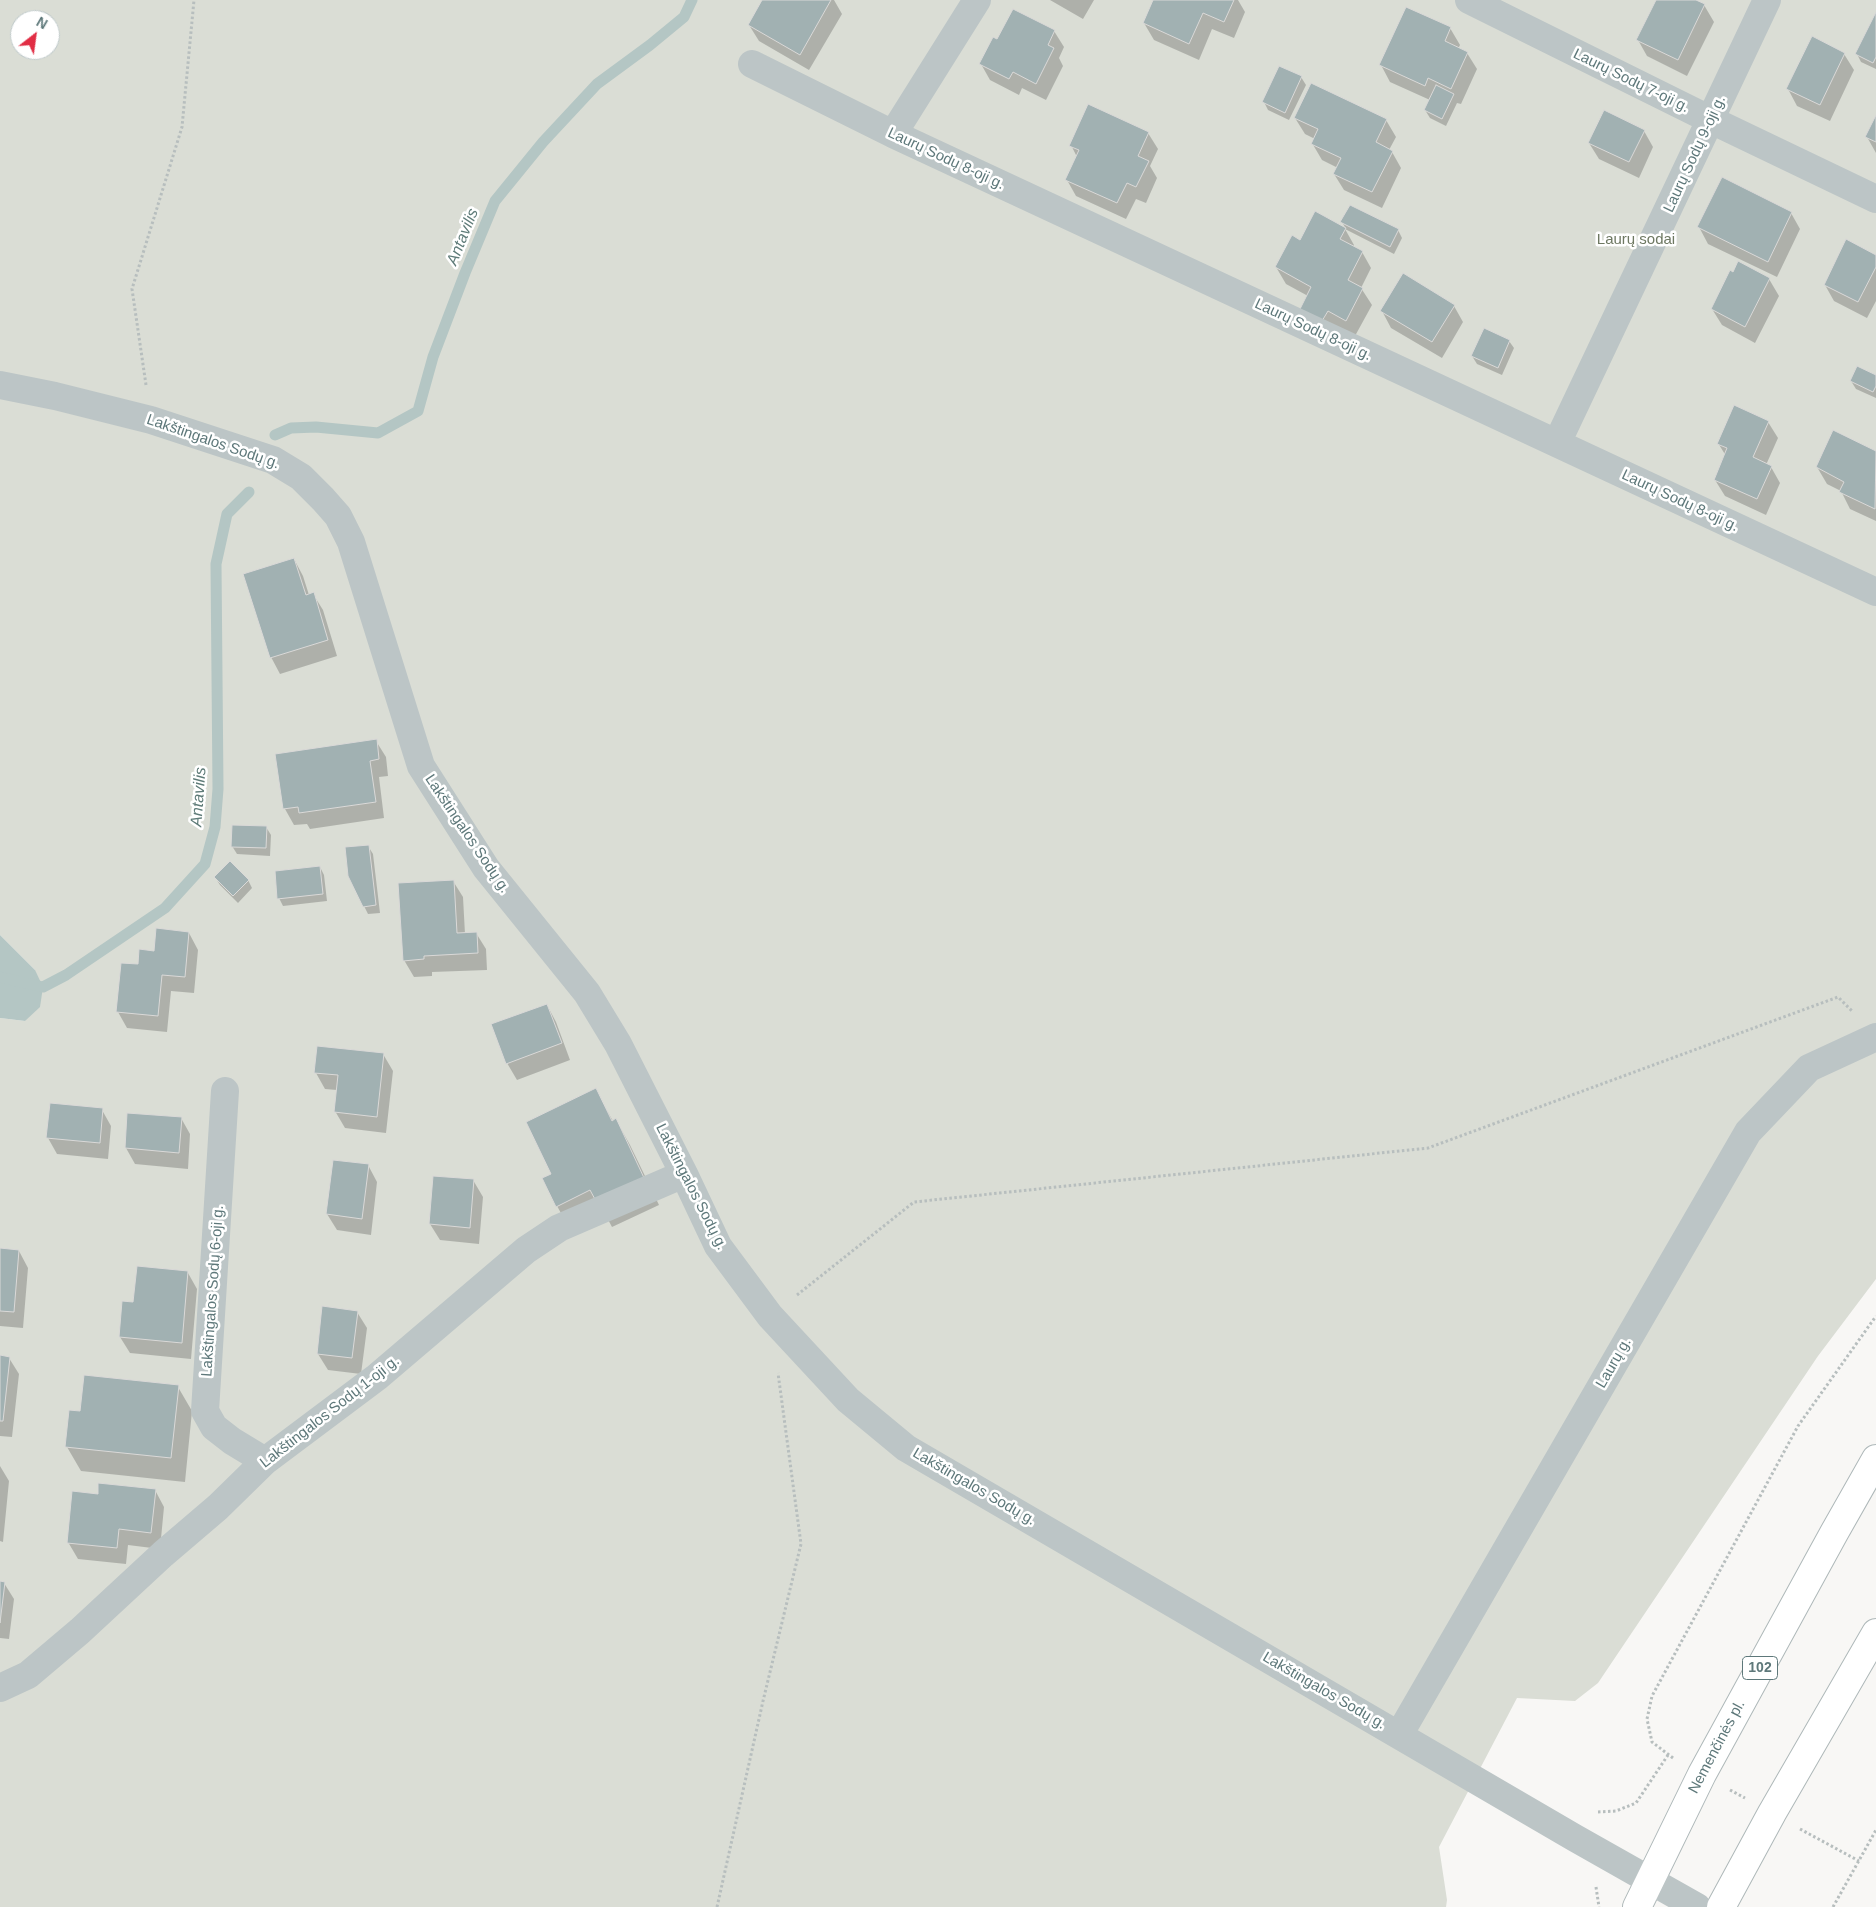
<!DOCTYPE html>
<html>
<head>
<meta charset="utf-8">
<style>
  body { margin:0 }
  #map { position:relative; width:1876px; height:1907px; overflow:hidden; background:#f8f7f5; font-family:Arial,sans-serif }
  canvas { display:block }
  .north { position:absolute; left:10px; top:10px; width:50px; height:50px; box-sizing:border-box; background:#fff; border:1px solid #bfc9ca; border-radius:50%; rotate:30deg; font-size:14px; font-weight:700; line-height:20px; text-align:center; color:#5e787a }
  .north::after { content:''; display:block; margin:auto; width:18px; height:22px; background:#e12d44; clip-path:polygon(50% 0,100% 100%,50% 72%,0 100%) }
</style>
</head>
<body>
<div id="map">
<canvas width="1876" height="1907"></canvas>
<div class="north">N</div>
</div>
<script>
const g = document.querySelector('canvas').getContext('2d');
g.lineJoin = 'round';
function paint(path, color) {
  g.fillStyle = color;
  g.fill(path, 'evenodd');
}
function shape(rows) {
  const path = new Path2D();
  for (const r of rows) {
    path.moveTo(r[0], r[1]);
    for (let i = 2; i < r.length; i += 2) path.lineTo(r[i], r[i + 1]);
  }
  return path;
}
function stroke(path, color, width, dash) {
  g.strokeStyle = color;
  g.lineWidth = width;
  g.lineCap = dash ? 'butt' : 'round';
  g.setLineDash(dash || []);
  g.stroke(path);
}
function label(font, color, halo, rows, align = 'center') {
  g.font = font + ' Arial,sans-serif';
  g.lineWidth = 5;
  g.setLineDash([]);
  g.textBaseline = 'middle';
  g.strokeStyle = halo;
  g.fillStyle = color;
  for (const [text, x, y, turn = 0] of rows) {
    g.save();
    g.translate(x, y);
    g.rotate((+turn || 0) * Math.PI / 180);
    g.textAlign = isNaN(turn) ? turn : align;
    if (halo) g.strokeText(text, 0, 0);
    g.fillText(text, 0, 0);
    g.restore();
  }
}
paint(shape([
  [0,0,1876,0,1876,1279,1818,1356,1598,1683,1575,1701,1517,1698,1439,1847,1447,1900,1446,1907,0,1907,0,1018,25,1021,35,970,0,935],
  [20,20,50,20,50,50,20,50]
]), '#daddd5');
paint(shape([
  [0,935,35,970,43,987,40,1007,25,1021,0,1018]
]), '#b4c6c4');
paint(shape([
  [764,0,834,0,842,14,809,70,759,41,749,25],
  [1050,0,1094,0,1083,19],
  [1155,0,1238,0,1245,12,1234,38,1212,29,1199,60,1154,40,1144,23],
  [1657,0,1694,0,1704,5,1714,22,1687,76,1647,56,1638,40],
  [1876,15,1876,69,1861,62,1857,54],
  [1450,28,1460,45,1458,49,1467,53,1477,69,1461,104,1457,103,1446,126,1430,118,1425,110,1430,100,1390,82,1381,65],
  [1054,31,1064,47,1059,58,1063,66,1046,100,1022,88,1019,95,990,80,981,64,998,41],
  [1844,54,1854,70,1830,121,1797,106,1788,89],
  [1301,77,1306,85,1289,120,1268,110,1264,102],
  [1295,118,1386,120,1396,137,1389,150,1392,152,1401,168,1382,208,1344,190,1334,174,1338,168,1322,160,1312,143,1315,139,1305,134],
  [1876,118,1876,153,1867,137],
  [1644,131,1653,147,1639,178,1599,159,1589,143],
  [1148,133,1158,149,1150,166,1157,178,1146,203,1136,199,1126,219,1076,196,1067,180,1077,157,1071,145],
  [1316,213,1346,229,1342,222,1398,230,1402,238,1394,254,1345,229,1354,245,1353,247,1362,252,1371,268,1361,288,1372,305,1355,336,1332,336,1308,296,1286,284,1276,267,1301,241],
  [1791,213,1800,229,1777,277,1708,244,1699,227],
  [1876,256,1876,301,1867,318,1834,301,1825,285],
  [1769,279,1779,296,1755,343,1722,325,1712,309],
  [1454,306,1463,322,1442,358,1391,328,1382,311],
  [1509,341,1514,348,1502,375,1477,364,1472,356],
  [1876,377,1876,398,1856,389,1851,381],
  [1768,422,1778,438,1766,465,1771,467,1780,483,1766,515,1725,496,1715,480,1726,456,1718,443],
  [1834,432,1876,453,1876,521,1850,509,1841,491,1827,484,1817,467],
  [294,559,303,576,309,595,313,594,323,610,337,656,280,674,271,657],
  [376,741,386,757,388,776,379,777,384,818,310,829,307,824,294,825,285,809,277,755],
  [266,827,271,835,270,856,237,854,232,846],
  [368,846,373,854,380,913,368,914,364,906],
  [320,867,324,875,327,901,283,906,279,898],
  [215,877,248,880,252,888,238,903,220,885],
  [453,881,463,897,465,934,476,933,486,949,487,970,432,972,432,976,414,977,404,960],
  [189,933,198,950,194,993,171,991,167,1032,127,1028,118,1012,139,966,155,952],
  [547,1005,556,1022,570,1060,517,1080,507,1063],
  [383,1054,393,1071,386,1133,345,1128,335,1111,337,1090,325,1089,316,1073],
  [595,1090,613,1121,616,1120,630,1145,659,1205,612,1227,605,1214,571,1231,557,1206],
  [102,1110,111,1126,108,1159,57,1154,48,1138],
  [181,1118,190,1134,188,1169,135,1164,126,1148],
  [368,1165,377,1182,371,1235,337,1230,327,1214],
  [473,1180,483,1197,479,1244,440,1240,430,1224],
  [0,1250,19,1251,28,1268,23,1328,0,1326],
  [188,1273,197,1289,191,1359,130,1353,120,1337],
  [357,1312,367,1328,361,1374,328,1370,318,1354],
  [0,1357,9,1358,19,1374,12,1437,0,1436],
  [178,1387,192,1411,185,1482,81,1471,67,1447,82,1413],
  [0,1466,9,1481,3,1542,0,1541],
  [155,1490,164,1507,160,1549,128,1545,126,1564,78,1559,68,1542,99,1495],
  [0,1582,4,1583,14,1599,9,1639,0,1638]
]), '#0003');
stroke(shape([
  [275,435,291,428,316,427,378,433,418,411,433,357,465,273,495,201,543,142,597,84,650,45,684,17,692,0],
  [0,977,43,987,66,975,165,908,205,864,215,827,218,789,216,564,227,514,249,492]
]), '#b4c6c4', 11);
const building = shape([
  [762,0,831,0,800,55,748,25,762,0],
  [1153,0,1234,0,1224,22,1203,13,1189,44,1143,23,1153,0],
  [1656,0,1696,0,1705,4,1678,60,1636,40,1656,0],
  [1406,7,1451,27,1445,41,1468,52,1451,89,1428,78,1425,86,1379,65,1406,7],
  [1013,9,1055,30,1048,45,1054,48,1036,84,1013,72,1009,79,979,64,993,37,997,39,1013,9],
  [1876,12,1876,57,1873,63,1855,54,1876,12],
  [1812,36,1845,53,1820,105,1786,89,1812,36],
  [1279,66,1302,76,1285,113,1262,102,1279,66],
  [1311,83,1387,119,1376,142,1393,151,1372,192,1333,174,1341,158,1311,144,1318,129,1294,118,1311,83],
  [1436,85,1454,94,1442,119,1424,110,1436,85],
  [1088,104,1149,132,1138,156,1149,161,1136,187,1127,183,1117,203,1065,180,1079,150,1069,146,1088,104],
  [1604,110,1645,130,1629,162,1588,143,1604,110],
  [1876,115,1876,142,1865,137,1876,115],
  [1722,177,1792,212,1768,262,1697,227,1722,177],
  [1350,205,1399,229,1390,247,1340,222,1350,205],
  [1315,211,1346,228,1340,239,1363,251,1348,280,1363,288,1346,321,1328,311,1322,321,1300,309,1311,287,1275,267,1292,235,1300,240,1315,211],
  [1846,239,1876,255,1876,267,1858,302,1824,285,1846,239],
  [1738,261,1770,278,1745,327,1711,309,1730,270,1733,272,1738,261],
  [1403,273,1455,305,1432,342,1380,311,1403,273],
  [1484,328,1510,340,1498,368,1471,356,1484,328],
  [1857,366,1876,375,1876,386,1873,392,1850,381,1857,366],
  [1734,405,1769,421,1753,457,1772,466,1757,499,1714,480,1727,448,1717,444,1734,405],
  [1833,430,1876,451,1875,509,1839,492,1844,482,1816,467,1833,430],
  [294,558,306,595,314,592,328,640,270,658,243,574,294,558],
  [377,739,379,759,370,761,376,802,299,813,298,807,283,809,275,754,377,739],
  [232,825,267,826,266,848,231,847,232,825],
  [369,845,376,905,363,907,348,876,345,847,369,845],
  [230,861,249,880,233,896,214,877,230,861],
  [320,866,323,894,277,899,275,871,320,866],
  [454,880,457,933,477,932,478,953,424,956,424,959,403,961,398,883,454,880],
  [156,928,189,932,185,977,162,975,158,1016,116,1012,121,963,138,964,139,949,154,951,156,928],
  [547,1004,562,1043,506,1064,491,1024,547,1004],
  [317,1046,384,1053,377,1117,334,1112,338,1075,314,1073,317,1046],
  [596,1088,612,1121,616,1118,645,1180,597,1203,590,1190,556,1207,542,1178,551,1174,526,1122,596,1088],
  [50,1103,103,1108,100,1143,46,1138,50,1103],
  [127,1113,182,1117,179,1153,125,1148,127,1113],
  [333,1160,369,1164,362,1219,326,1214,333,1160],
  [433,1176,474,1179,470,1228,429,1224,433,1176],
  [0,1248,19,1250,14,1312,0,1311,0,1248],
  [137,1266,188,1271,182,1343,119,1337,122,1301,133,1302,137,1266],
  [322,1306,358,1311,352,1358,317,1354,322,1306],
  [0,1355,10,1357,3,1421,0,1421,0,1355],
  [84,1375,179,1385,171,1458,65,1447,69,1410,80,1411,84,1375],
  [98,1483,156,1489,151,1533,119,1529,117,1548,67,1543,72,1491,98,1494,98,1483],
  [0,1581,5,1582,0,1623,0,1581]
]);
paint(building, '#a1b1b2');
stroke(building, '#dad9d8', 1);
const primary = shape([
  [1637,1907,1702,1774,1834,1533,1876,1459],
  [1721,1907,1772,1813,1876,1633]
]);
stroke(primary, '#aeb8b9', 30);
stroke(shape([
  [146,385,132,289,182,127,194,0],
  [797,1295,914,1202,1428,1148,1838,997,1852,1011],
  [1673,1758,1652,1742,1647,1719,1652,1696,1798,1426,1876,1316],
  [1730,1790,1745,1798],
  [1598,1812,1616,1811,1636,1803,1668,1755],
  [1800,1829,1859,1861],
  [1596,1887,1599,1907],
  [717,1907,763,1701,801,1544,778,1373],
  [1833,1907,1876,1830]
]), '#b7bebe', 3, [2.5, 2.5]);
stroke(shape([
  [1469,0,1711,120,1876,199],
  [752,64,893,134,1876,592],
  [893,134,977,0],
  [0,385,55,396,151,420,273,460,301,477,323,499,338,516,351,542,421,766,486,868,587,993,618,1044,684,1174,718,1246,770,1316,848,1400,906,1448,1575,1838,1697,1907],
  [1557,443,1767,0],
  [225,1091,205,1411,214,1427,232,1441,265,1461],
  [0,1688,28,1675,80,1631,163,1554,218,1507,265,1461,377,1377,526,1250,559,1228,684,1174],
  [1399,1735,1748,1132,1809,1068,1876,1037]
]), '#bcc5c6', 28);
stroke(primary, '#fff', 28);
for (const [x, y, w] of [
  [1760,1668,35]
]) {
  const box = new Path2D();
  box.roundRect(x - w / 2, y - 11.5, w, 23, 4);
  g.fillStyle = '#fff';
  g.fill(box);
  stroke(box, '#5e787a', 1);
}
label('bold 14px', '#5e787a', null, [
  ["102",1760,1668]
]);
label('15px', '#5e787a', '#fff', [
  ["Laurų Sodų 7-oji g.",1631,81,26],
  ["Laurų Sodų 9-oji g.",1695,154,-65],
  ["Laurų Sodų 8-oji g.",946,159,25],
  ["Laurų Sodų 8-oji g.",1313,330,25],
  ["Lakštingalos Sodų g.",213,442,19],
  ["Laurų Sodų 8-oji g.",1680,501,25],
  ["Lakštingalos Sodų g.",467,834,56],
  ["Lakštingalos Sodų g.",691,1187,63],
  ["Lakštingalos Sodų 6-oji g.",213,1291,-86],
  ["Laurų g.",1614,1363,-60],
  ["Lakštingalos Sodų 1-oji g.",330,1412,-38],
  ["Lakštingalos Sodų g.",974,1487,30],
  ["Lakštingalos Sodų g.",1324,1691,30],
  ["Nemenčinės pl.",1717,1747,-62]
]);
label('15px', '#6e7862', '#fff', [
  ["Laurų sodai",1636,240]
]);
label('italic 16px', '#5e7b78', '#fff', [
  ["Antavilis",463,237,-68],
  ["Antavilis",199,797,-86]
]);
</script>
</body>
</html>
